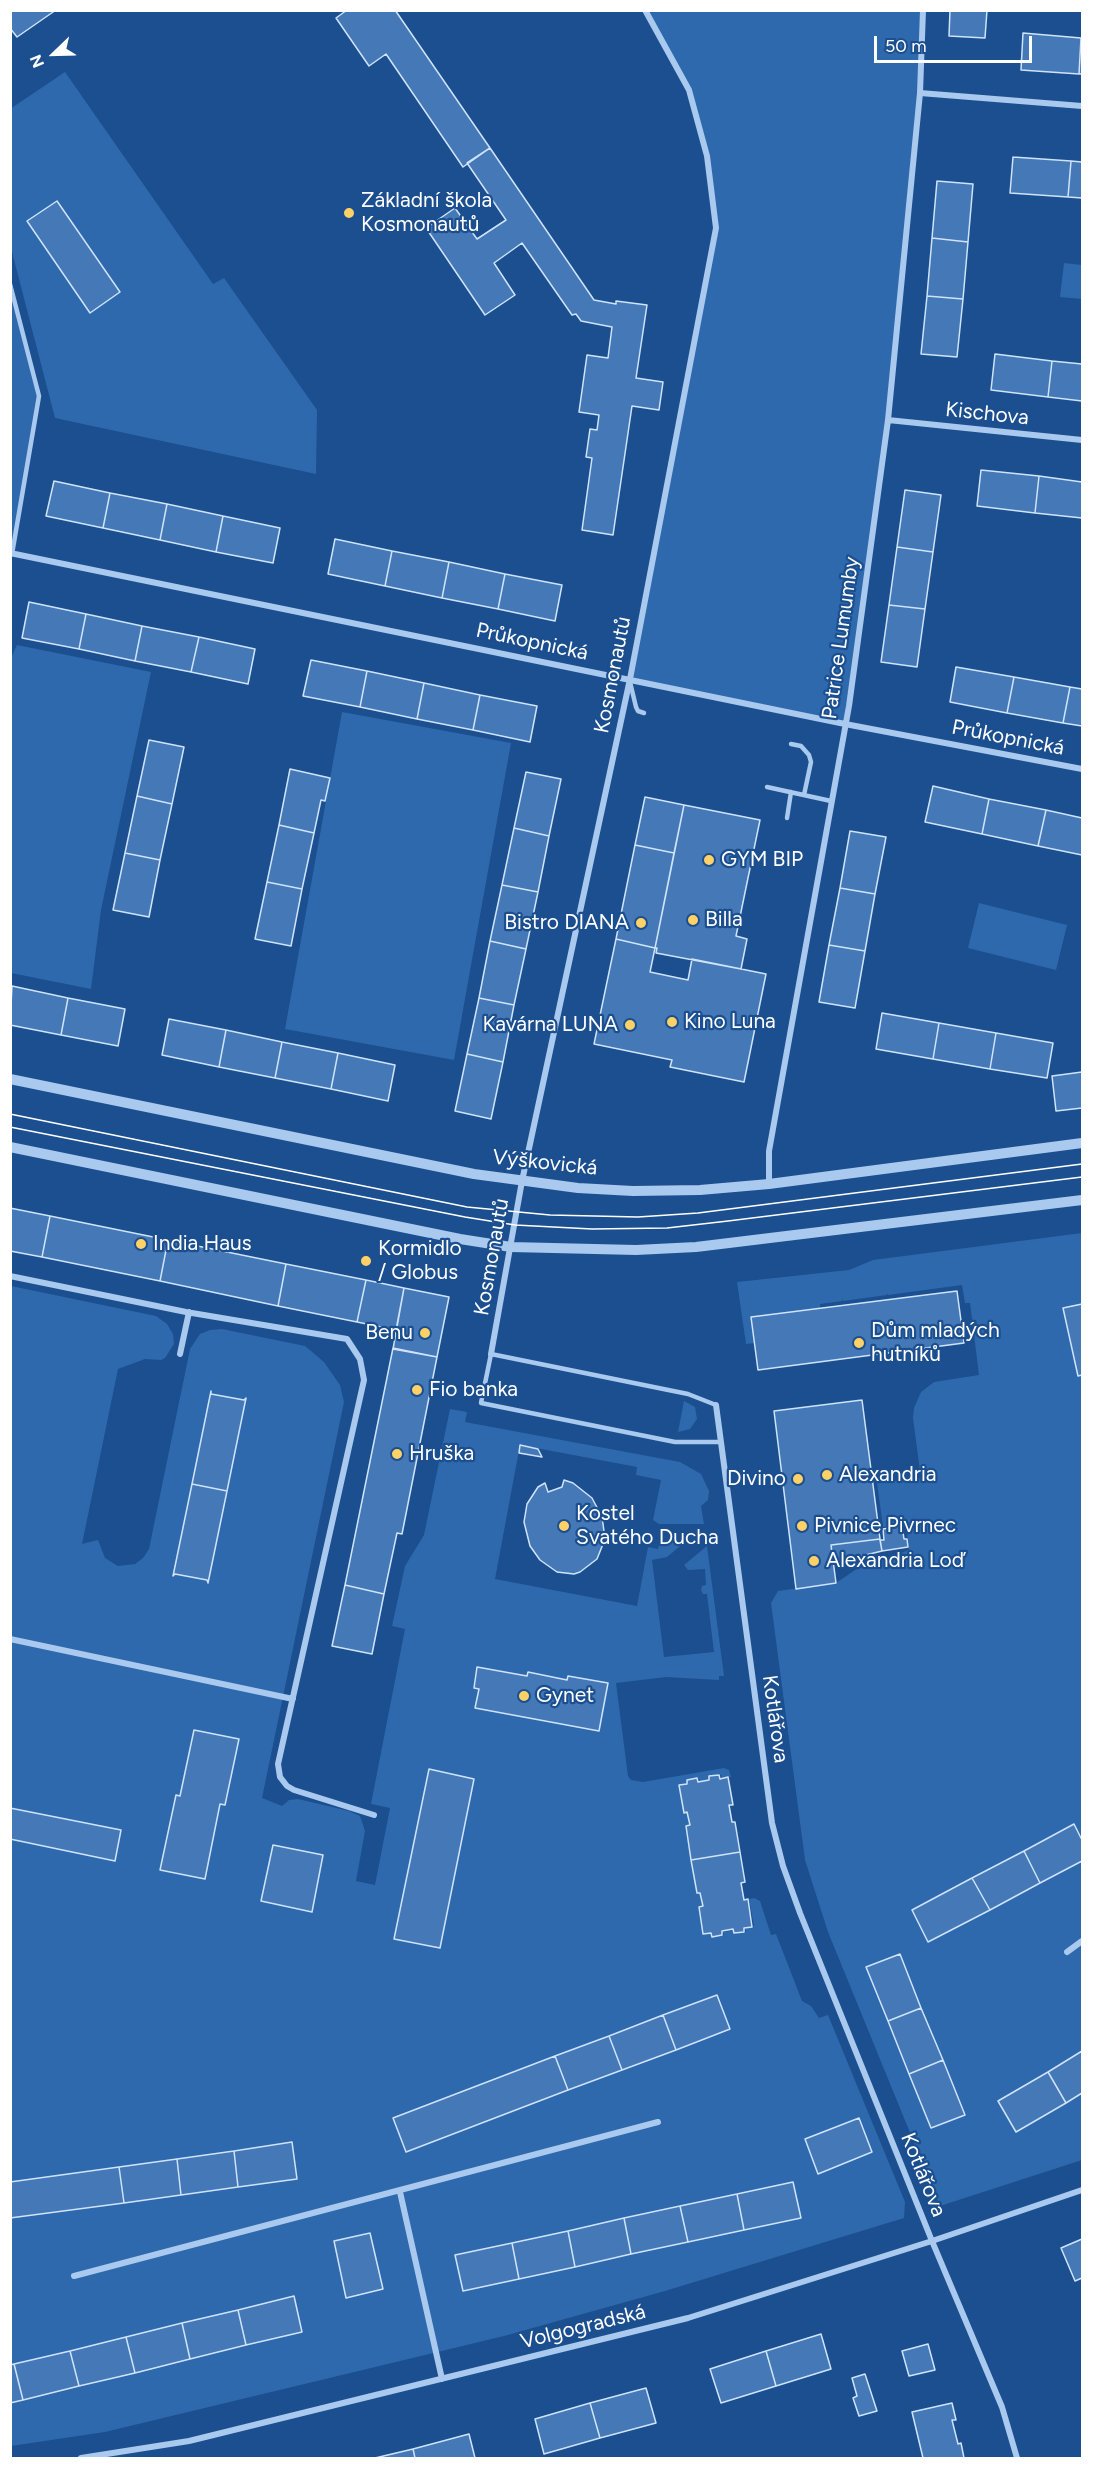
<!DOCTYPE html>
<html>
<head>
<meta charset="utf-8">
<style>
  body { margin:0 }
  #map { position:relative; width:1093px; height:2469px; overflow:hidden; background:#1b4f8f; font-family:Figtree,sans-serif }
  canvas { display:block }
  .frame { position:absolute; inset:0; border:12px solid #fff; pointer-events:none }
  .north { position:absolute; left:24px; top:24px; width:60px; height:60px; -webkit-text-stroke:4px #1b4f8f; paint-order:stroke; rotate:247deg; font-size:16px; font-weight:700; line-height:24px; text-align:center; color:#fff }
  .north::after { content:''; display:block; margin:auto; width:21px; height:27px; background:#fff; clip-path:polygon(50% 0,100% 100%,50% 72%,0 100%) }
  .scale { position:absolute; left:874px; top:36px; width:158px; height:27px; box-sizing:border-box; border:3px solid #fff; border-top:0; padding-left:8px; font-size:18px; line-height:21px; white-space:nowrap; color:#fff; -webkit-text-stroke:4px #1b4f8f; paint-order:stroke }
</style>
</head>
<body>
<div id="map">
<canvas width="1093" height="2469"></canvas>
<div class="frame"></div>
<div class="north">N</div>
<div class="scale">50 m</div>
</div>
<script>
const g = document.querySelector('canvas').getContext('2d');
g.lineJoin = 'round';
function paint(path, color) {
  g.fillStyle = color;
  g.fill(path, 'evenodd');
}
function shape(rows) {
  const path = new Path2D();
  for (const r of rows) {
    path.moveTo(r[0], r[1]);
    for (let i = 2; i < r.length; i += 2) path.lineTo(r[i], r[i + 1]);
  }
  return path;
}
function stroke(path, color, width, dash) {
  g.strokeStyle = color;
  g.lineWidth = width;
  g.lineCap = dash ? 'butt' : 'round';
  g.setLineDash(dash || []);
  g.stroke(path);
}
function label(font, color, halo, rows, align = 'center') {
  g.font = font + ' Figtree,sans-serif';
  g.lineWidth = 4.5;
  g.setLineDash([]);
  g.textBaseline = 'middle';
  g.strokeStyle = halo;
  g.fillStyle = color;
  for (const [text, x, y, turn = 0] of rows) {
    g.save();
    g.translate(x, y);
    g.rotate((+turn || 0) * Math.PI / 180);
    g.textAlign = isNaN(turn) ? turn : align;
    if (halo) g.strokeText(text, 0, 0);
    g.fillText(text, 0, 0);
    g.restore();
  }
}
paint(shape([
  [645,11,924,11,920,89,888,420,845,724,630,679,716,228,707,156,689,90],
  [65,72,213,284,224,278,317,410,316,474,55,418,11,248,10,109],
  [1064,263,1082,265,1082,299,1060,297],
  [10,284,39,396,10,553],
  [17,645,151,672,101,910,91,989,11,973,10,660],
  [342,712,511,743,454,1060,285,1029],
  [979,903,1067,925,1056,970,968,948],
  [1082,1233,1082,2160,940,2206,828,1932,805,1860,771,1603,778,1591,836,1583,855,1570,909,1550,906,1524,883,1527,877,1483,921,1478,913,1418,914,1408,921,1392,934,1382,979,1375,970,1303,965,1303,962,1285,888,1295,887,1293,887,1295,843,1301,842,1298,842,1301,820,1304,820,1308,755,1343,746,1344,737,1282,849,1270,873,1260],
  [11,1286,156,1316,167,1324,173,1334,174,1344,165,1358,161,1360,145,1359,118,1369,82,1544,98,1540,105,1558,118,1566,135,1564,143,1558,149,1549,190,1349,200,1334,210,1330,222,1329,305,1346,324,1362,340,1385,344,1402,262,1798,282,1806,289,1800,298,1799,349,1811,360,1816,365,1831,356,1881,375,1885,390,1808,371,1804,405,1629,392,1626,405,1566,424,1535,450,1409,467,1412,465,1422,680,1462,701,1474,709,1491,708,1500,701,1506,704,1524,659,1524,653,1520,661,1480,636,1475,637,1467,520,1445,495,1579,637,1606,648,1547,658,1549,659,1544,675,1542,684,1538,685,1542,667,1557,652,1560,664,1657,714,1652,707,1594,703,1594,701,1590,702,1586,706,1585,705,1569,688,1570,684,1565,707,1546,724,1676,719,1676,719,1680,666,1677,616,1683,628,1776,631,1780,643,1782,724,1768,729,1770,731,1777,722,1779,721,1775,711,1777,711,1780,700,1782,699,1779,689,1780,689,1784,681,1786,685,1813,689,1812,691,1826,688,1827,698,1893,702,1893,704,1906,700,1907,705,1934,713,1933,714,1937,724,1935,723,1932,735,1930,736,1933,746,1932,745,1928,754,1926,749,1899,754,1898,760,1901,771,1935,776,1934,802,2001,811,2006,819,2018,828,2015,905,2202,904,2218,665,2291,504,2336,105,2432,11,2446],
  [684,1401,695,1407,697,1419,690,1429,678,1432]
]), '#2e69ad');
const building = shape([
  [10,10,56,10,17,37,10,28,10,10],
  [347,10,395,10,490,148,463,167,386,54,369,66,336,18,347,10],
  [950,10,987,10,985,38,949,36,950,10],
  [1023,33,1081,38,1079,74,1021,70,1023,33],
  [1081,38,1082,38,1082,74,1079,74,1081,38],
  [490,148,594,300,616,304,616,301,647,305,636,378,663,382,659,410,632,406,613,535,582,530,592,458,586,457,590,429,597,430,599,415,579,412,587,355,608,358,612,327,581,321,576,314,572,315,522,243,494,263,515,295,485,315,426,228,455,208,477,239,506,220,467,163,490,148],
  [1013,157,1071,161,1068,197,1010,193,1013,157],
  [1071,161,1082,162,1082,198,1068,197,1071,161],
  [937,181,973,184,968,242,932,238,937,181],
  [57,201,120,292,90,313,27,221,57,201],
  [932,238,968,242,963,299,927,296,932,238],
  [927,296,963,299,957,357,921,354,927,296],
  [995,354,1052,361,1048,397,991,390,995,354],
  [1052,361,1082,364,1082,401,1048,397,1052,361],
  [981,470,1039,476,1035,513,977,506,981,470],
  [1039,476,1082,482,1082,518,1035,513,1039,476],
  [54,481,110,493,103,528,46,516,54,481],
  [905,490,941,495,933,552,897,547,905,490],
  [110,493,167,504,160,540,103,528,110,493],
  [167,504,223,516,216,552,160,540,167,504],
  [223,516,280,528,273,563,216,552,223,516],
  [335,539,392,551,385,586,328,574,335,539],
  [897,547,933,552,925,609,889,605,897,547],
  [392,551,449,562,442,598,385,586,392,551],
  [449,562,505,574,498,609,442,598,449,562],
  [505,574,562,585,555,621,498,609,505,574],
  [29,602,86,614,79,649,22,638,29,602],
  [889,605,925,609,917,667,881,662,889,605],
  [86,614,142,626,135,661,79,649,86,614],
  [142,626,199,637,191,672,135,661,142,626],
  [199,637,255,649,248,684,191,672,199,637],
  [311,660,367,671,360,707,303,696,311,660],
  [956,667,1014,677,1007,713,950,702,956,667],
  [367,671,424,683,417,719,360,707,367,671],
  [1014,677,1070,687,1063,723,1007,713,1014,677],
  [424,683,480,695,473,730,417,719,424,683],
  [1070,687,1082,689,1082,726,1063,723,1070,687],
  [480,695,537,706,530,742,473,730,480,695],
  [149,740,184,747,172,804,137,796,149,740],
  [290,769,330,778,325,801,321,800,314,833,279,825,290,769],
  [526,772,561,779,549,836,514,828,526,772],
  [933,786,989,799,982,834,925,822,933,786],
  [137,796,172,804,160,860,125,853,137,796],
  [645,797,684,805,674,853,635,845,645,797],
  [989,799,1046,810,1038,846,982,834,989,799],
  [684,805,760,820,736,936,747,939,741,969,656,953,657,948,655,948,684,805],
  [1046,810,1082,818,1082,855,1038,846,1046,810],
  [279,825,314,833,302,889,267,882,279,825],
  [514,828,549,836,538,892,502,885,514,828],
  [850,831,886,837,875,894,840,888,850,831],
  [635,845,674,853,655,948,616,939,635,845],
  [125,853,160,860,149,917,113,910,125,853],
  [267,882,302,889,291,946,255,939,267,882],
  [502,885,538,892,526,949,490,941,502,885],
  [840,888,875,894,865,951,829,945,840,888],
  [616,939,655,948,650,972,688,980,692,959,766,974,744,1082,670,1067,672,1060,594,1044,616,939],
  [490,941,526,949,514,1005,479,998,490,941],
  [829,945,865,951,855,1008,819,1002,829,945],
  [12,986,68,998,61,1035,10,1025,12,986],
  [68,998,125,1009,118,1046,61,1035,68,998],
  [479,998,514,1005,503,1062,467,1054,479,998],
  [882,1013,939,1023,933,1059,876,1049,882,1013],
  [169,1019,226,1030,219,1067,162,1055,169,1019],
  [939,1023,996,1033,990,1069,933,1059,939,1023],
  [226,1030,282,1042,275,1078,219,1067,226,1030],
  [996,1033,1053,1043,1047,1078,990,1069,996,1033],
  [282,1042,338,1053,331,1089,275,1078,282,1042],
  [338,1053,395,1065,388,1101,331,1089,338,1053],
  [467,1054,503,1062,491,1119,455,1111,467,1054],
  [1082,1072,1082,1108,1056,1111,1052,1076,1082,1072],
  [10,1208,50,1216,42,1257,10,1251,10,1208],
  [50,1216,168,1240,160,1281,42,1257,50,1216],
  [168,1240,286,1264,278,1306,160,1281,168,1240],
  [286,1264,366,1280,357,1322,278,1306,286,1264],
  [366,1280,404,1288,396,1330,357,1322,366,1280],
  [404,1288,449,1297,437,1357,393,1349,404,1288],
  [957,1291,964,1343,758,1370,751,1317,957,1291],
  [1082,1304,1082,1375,1078,1376,1063,1308,1082,1304],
  [393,1348,437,1357,402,1534,397,1533,384,1594,345,1585,393,1348],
  [211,1391,211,1394,244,1400,246,1398,227,1491,192,1484,211,1391],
  [862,1400,880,1539,831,1545,836,1583,796,1589,774,1411,862,1400],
  [520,1445,538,1449,542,1457,519,1453,520,1445],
  [564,1480,573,1483,592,1498,602,1517,604,1531,603,1544,597,1559,580,1572,574,1574,557,1572,540,1560,530,1546,524,1522,527,1504,538,1487,545,1483,548,1492,562,1487,564,1480],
  [192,1484,227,1491,208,1583,207,1580,175,1574,173,1576,192,1484],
  [902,1526,904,1539,907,1539,908,1547,882,1551,880,1540,884,1540,883,1529,902,1526],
  [880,1539,882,1551,833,1563,831,1545,880,1539],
  [345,1585,384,1594,372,1654,332,1646,345,1585],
  [477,1667,527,1676,528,1672,567,1680,568,1676,608,1683,599,1731,475,1708,479,1689,474,1688,477,1667],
  [194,1730,239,1739,225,1805,220,1804,205,1879,160,1870,176,1795,180,1796,194,1730],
  [429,1769,474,1779,440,1948,394,1939,429,1769],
  [719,1775,720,1779,728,1777,733,1805,729,1805,732,1822,735,1822,740,1852,691,1860,686,1826,690,1825,687,1812,684,1813,679,1785,687,1784,687,1780,697,1778,698,1782,709,1780,709,1776,719,1775],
  [10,1808,121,1830,115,1861,10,1839,10,1808],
  [1074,1824,1082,1840,1082,1861,1040,1883,1024,1851,1074,1824],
  [273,1845,323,1855,312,1912,261,1901,273,1845],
  [1024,1851,1040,1883,990,1910,972,1878,1024,1851],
  [740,1852,745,1882,741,1883,744,1900,748,1899,752,1927,744,1928,744,1932,734,1933,733,1929,722,1931,722,1935,712,1937,711,1933,703,1934,699,1907,703,1906,700,1893,697,1893,691,1860,740,1852],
  [972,1878,990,1910,928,1942,912,1910,972,1878],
  [900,1954,921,2008,888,2021,866,1967,900,1954],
  [717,1995,730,2029,676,2050,663,2015,717,1995],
  [921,2008,943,2060,909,2074,888,2021,921,2008],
  [663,2015,676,2050,622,2070,609,2036,663,2015],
  [609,2036,622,2070,568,2090,555,2056,609,2036],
  [1082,2051,1082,2093,1066,2103,1048,2072,1082,2051],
  [555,2056,568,2090,406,2152,393,2118,555,2056],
  [943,2060,965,2115,931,2128,909,2074,943,2060],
  [1048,2072,1066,2103,1016,2132,998,2101,1048,2072],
  [859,2118,872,2152,818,2174,805,2139,859,2118],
  [292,2142,297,2179,238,2187,234,2151,292,2142],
  [234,2151,238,2187,181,2195,177,2159,234,2151],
  [177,2159,181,2195,124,2203,119,2167,177,2159],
  [119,2167,124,2203,10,2218,10,2182,119,2167],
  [793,2182,801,2218,744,2230,737,2194,793,2182],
  [737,2194,744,2230,688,2242,680,2206,737,2194],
  [680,2206,688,2242,631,2254,624,2218,680,2206],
  [624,2218,631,2254,575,2267,568,2231,624,2218],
  [568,2231,575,2267,519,2279,512,2243,568,2231],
  [370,2233,383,2289,346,2298,334,2241,370,2233],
  [1082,2239,1082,2278,1075,2281,1061,2248,1082,2239],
  [512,2243,519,2279,463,2291,455,2255,512,2243],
  [294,2296,302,2332,246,2345,238,2310,294,2296],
  [238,2310,246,2345,190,2359,182,2323,238,2310],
  [182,2323,190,2359,135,2373,126,2337,182,2323],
  [821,2334,831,2369,776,2386,766,2351,821,2334],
  [126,2337,135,2373,79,2386,70,2351,126,2337],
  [928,2344,935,2370,909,2376,902,2351,928,2344],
  [70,2351,79,2386,23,2400,14,2364,70,2351],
  [766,2351,776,2386,721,2403,710,2369,766,2351],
  [14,2364,23,2400,10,2403,10,2365,14,2364],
  [865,2374,877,2411,859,2416,853,2398,857,2396,852,2378,865,2374],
  [646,2388,656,2423,600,2438,590,2403,646,2388],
  [590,2403,600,2438,544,2454,535,2419,590,2403],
  [952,2403,956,2420,952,2420,958,2444,961,2443,964,2458,923,2458,912,2412,952,2403],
  [469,2434,475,2458,415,2458,413,2449,469,2434],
  [413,2449,415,2458,375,2458,413,2449]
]);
paint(building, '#4478b7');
stroke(building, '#cfe3fa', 1.5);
stroke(shape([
  [10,284,39,396,12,554],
  [630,682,636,707,638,711,644,713],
  [791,744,801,746,809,755,811,762,804,795],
  [767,787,831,801],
  [787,818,791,792],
  [716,1405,688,1394,491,1354,481,1403,675,1442,721,1442]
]), '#a9c9ee', 4.5);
stroke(shape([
  [920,93,1082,106],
  [888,420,1082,440],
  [10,553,845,724,1082,769],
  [769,1184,769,1151,849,706,888,420,920,93,923,10],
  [10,1276,186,1312,347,1339,360,1359,364,1380,278,1764,280,1777,287,1786,294,1790,374,1815],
  [180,1354,189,1312],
  [491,1354,522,1181,630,679,716,228,707,156,689,90,645,10],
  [716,1405,772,1823,783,1866,800,1913,932,2241,1002,2407,1017,2458],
  [10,1639,293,1699],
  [1067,1952,1082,1941],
  [400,2192,442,2379],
  [74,2276,658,2122],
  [81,2458,189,2441,688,2318,932,2241,1082,2190]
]), '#a9c9ee', 6);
stroke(shape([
  [10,1079,474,1174,578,1188,633,1191,700,1190,769,1184,1082,1143],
  [10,1147,460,1239,511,1247,636,1250,696,1247,1082,1200]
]), '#a9c9ee', 10);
stroke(shape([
  [10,1114,467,1207,550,1215,638,1217,698,1213,1082,1164],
  [10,1127,465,1217,515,1225,592,1229,667,1228,728,1221,1082,1177]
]), '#fff', 1.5);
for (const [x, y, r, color] of [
  [349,213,6,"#ffd166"],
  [709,860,6,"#ffd166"],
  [693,920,6,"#ffd166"],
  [641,923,6,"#ffd166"],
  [672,1022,6,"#ffd166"],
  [630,1025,6,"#ffd166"],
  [141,1244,6,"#ffd166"],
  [366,1261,6,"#ffd166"],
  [425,1333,6,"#ffd166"],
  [859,1343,6,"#ffd166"],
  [417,1390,6,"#ffd166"],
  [397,1454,6,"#ffd166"],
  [827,1475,6,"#ffd166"],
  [798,1479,6,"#ffd166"],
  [564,1526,6,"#ffd166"],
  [802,1526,6,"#ffd166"],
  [814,1561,6,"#ffd166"],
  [524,1696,6,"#ffd166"]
]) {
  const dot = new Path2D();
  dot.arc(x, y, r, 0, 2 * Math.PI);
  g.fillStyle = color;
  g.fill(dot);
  stroke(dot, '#1b4f8f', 2);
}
label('21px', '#fff', '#1b4f8f', [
  ["Základní škola",361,201],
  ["Kosmonautů",361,225],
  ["GYM BIP",721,860],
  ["Billa",705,920],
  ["Bistro DIANA",629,923,"right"],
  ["Kino Luna",684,1022],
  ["Kavárna LUNA",618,1025,"right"],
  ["India Haus",153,1244],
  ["Kormidlo",378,1249],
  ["/ Globus",378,1273],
  ["Dům mladých",871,1331],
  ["hutníků",871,1355],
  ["Benu",413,1333,"right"],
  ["Fio banka",429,1390],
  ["Hruška",409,1454],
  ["Alexandria",839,1475],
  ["Divino",786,1479,"right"],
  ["Kostel",576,1514],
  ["Svatého Ducha",576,1538],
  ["Pivnice Pivrnec",814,1526],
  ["Alexandria Loď",826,1561],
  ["Gynet",536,1696]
], 'left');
label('21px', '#fff', '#1b4f8f', [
  ["Kischova",987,414,6],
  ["Patrice Lumumby",841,638,-82],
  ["Průkopnická",532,642,12],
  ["Kosmonautů",613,675,-79],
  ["Průkopnická",1008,738,11],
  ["Výškovická",545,1163,6],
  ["Kosmonautů",492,1257,-80],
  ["Kotlářova",775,1719,82],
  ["Kotlářova",923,2175,68],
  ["Volgogradská",583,2327,-14]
]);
</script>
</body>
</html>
